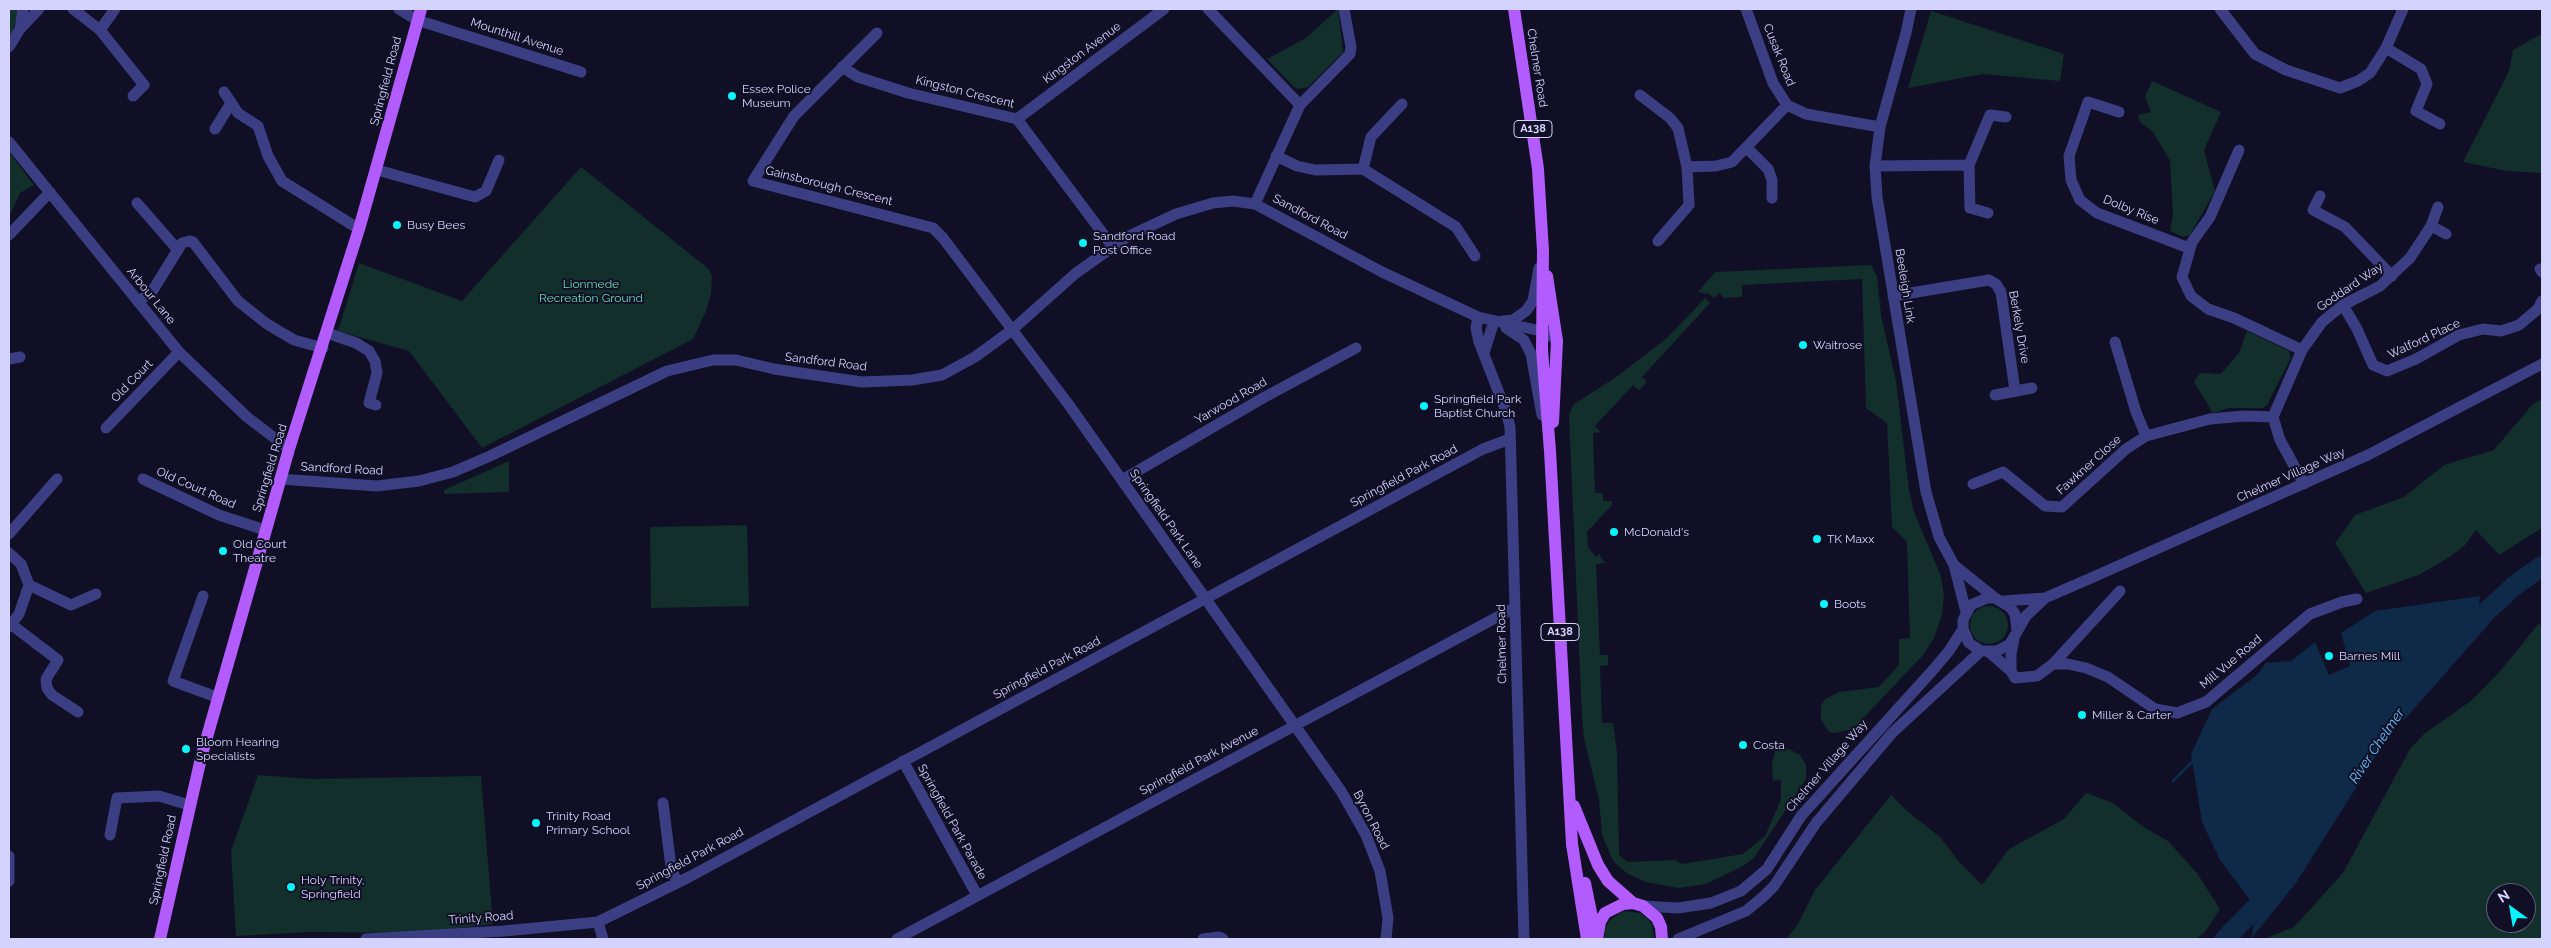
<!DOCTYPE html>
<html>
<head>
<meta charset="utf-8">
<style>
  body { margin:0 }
  #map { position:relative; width:2551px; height:948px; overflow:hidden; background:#110f25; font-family:Raleway,sans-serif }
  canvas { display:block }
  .frame { position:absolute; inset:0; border:10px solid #d4d3fe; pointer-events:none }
  .north { position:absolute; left:2486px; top:883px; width:50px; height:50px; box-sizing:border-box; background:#110f25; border:1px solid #5f5d7c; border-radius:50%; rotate:328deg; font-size:14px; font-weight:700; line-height:20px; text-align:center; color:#d4d3fe }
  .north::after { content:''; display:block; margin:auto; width:18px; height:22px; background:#04f6fa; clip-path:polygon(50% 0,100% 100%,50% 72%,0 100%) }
</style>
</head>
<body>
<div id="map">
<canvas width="2551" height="948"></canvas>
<div class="frame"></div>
<div class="north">N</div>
</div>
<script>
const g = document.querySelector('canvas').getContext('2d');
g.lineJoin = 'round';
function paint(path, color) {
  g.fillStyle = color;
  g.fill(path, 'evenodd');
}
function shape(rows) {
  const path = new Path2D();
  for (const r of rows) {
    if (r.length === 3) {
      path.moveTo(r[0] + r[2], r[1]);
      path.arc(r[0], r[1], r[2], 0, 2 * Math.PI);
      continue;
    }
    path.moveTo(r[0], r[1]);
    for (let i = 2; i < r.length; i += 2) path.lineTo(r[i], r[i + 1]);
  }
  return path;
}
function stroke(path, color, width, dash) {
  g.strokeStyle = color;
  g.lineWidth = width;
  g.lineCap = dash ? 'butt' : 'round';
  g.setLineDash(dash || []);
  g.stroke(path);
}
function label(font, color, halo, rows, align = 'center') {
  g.font = font + ' Raleway,sans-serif';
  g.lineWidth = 4;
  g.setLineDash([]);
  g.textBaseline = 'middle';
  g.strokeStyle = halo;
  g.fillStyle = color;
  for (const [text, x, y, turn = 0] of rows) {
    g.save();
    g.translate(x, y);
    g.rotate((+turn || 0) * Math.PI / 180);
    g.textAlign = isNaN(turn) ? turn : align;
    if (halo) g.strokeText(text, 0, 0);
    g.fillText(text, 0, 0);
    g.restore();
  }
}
paint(shape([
  [9,9,18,9,13,32,9,38],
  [1338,9,1343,52,1308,87,1298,89,1294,87,1267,59,1306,38],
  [1931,11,2064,54,2060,81,1983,74,1908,88],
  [2539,35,2542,36,2542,173,2507,171,2463,162,2509,71,2513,50],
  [2152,81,2221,112,2204,150,2215,191,2190,235,2183,237,2170,231,2173,215,2170,161,2153,132,2140,122,2138,115,2151,112,2145,97],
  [9,152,34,185,20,193,9,217],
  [581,167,709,269,712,276,711,293,706,311,693,339,482,448,409,351,338,331,359,263,462,301],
  [1871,265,1877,276,1881,315,1896,381,1909,490,1914,512,1941,576,1944,597,1942,615,1934,638,1922,656,1853,729,1835,733,1829,732,1821,720,1821,706,1825,699,1839,692,1879,687,1899,665,1899,639,1910,638,1907,542,1892,527,1887,423,1866,408,1862,279,1742,285,1742,297,1724,298,1719,293,1714,298,1709,294,1698,292,1715,272],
  [1705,298,1710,303,1642,377,1647,382,1639,390,1633,385,1595,426,1601,432,1593,433,1595,493,1603,493,1603,501,1612,501,1612,505,1587,532,1588,547,1596,557,1599,554,1605,563,1596,564,1600,655,1608,655,1608,665,1600,666,1602,723,1613,723,1617,753,1619,855,1627,862,1675,860,1682,864,1743,854,1765,836,1781,800,1781,780,1773,781,1772,764,1775,751,1789,749,1800,755,1806,765,1806,779,1754,858,1743,866,1706,884,1678,888,1646,882,1628,874,1613,861,1602,835,1599,800,1584,738,1582,717,1569,415,1573,405,1616,377,1667,338],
  [2247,331,2289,351,2291,358,2267,405,2263,408,2229,408,2213,413,2194,382,2200,373,2221,374,2239,353],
  [2542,399,2542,528,2499,555,2476,530,2465,545,2451,556,2419,575,2366,593,2335,543,2355,515,2404,497,2444,465,2494,450,2532,405],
  [509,461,509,492,444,494,444,490],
  [300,464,348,472,345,475,319,472,300,467],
  [747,525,749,606,651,608,650,527],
  [1989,625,19],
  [2539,623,2542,627,2542,939,2264,939,2294,927,2343,873,2410,749,2424,734,2472,700,2502,669],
  [2496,893,2526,893,2526,923,2496,923],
  [258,775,310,779,481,776,493,924,416,933,310,932,236,936,231,851],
  [2086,793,2113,803,2142,826,2168,841,2197,873,2220,909,2205,932,2196,939,1786,939,1798,924,1815,890,1891,795,1907,811,1940,837,1960,863,1982,885,2009,849,2064,819],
  [1623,911,1640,913,1647,918,1652,924,1654,939,1604,939,1605,928,1609,921]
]), '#122f2b');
paint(shape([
  [2480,596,2477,622,2426,675,2414,695,2418,696,2403,713,2296,883,2251,939,2257,909,2220,860,2202,822,2191,754,2212,709,2257,675,2266,663,2291,661,2315,642,2329,675,2350,666,2341,633,2375,611],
  [2226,923,2240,939,2213,939]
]), '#0f2949');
stroke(shape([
  [2474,612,2487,611],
  [2173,781,2194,760]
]), '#0f2949', 3);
stroke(shape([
  [2398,712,2487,611,2514,586,2542,566],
  [2225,939,2274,889]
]), '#0f2949', 20);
stroke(shape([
  [73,9,100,30,144,85,133,96],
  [399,9,417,20,581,72],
  [1208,9,1300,105],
  [1746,9,1773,83,1787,105,1806,114,1880,127],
  [1911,9,1906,33,1880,127,1875,166,1877,197,1926,492,1939,537,1954,565,1966,612],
  [2220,9,2255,54,2286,70,2340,88,2358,81,2370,73,2386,48,2403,9],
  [20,29,23,9],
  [100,30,115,9],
  [877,33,794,116,753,181,933,228,943,238,1069,405,1341,791,1366,835,1380,871,1388,918,1386,939],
  [9,47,20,29,39,9],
  [2386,48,2421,69,2427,84,2416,111,2440,124],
  [842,67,858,77,908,93,1017,119,1113,247],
  [224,92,238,113,258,126,268,156,282,181,359,229],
  [1640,95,1670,118,1678,128,1687,167],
  [2119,112,2088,102,2069,156,2071,180,2080,200,2097,213,2189,248],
  [1017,119,1164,9],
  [215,129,231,103],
  [9,142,179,352,247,417,289,449],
  [1747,148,1768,169,1772,180,1772,198],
  [2239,150,2210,217,2192,242,2182,277,2191,296,2208,309,2234,318,2302,350],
  [1276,156,1297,166,1315,170,1363,169,1456,227,1475,256],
  [1969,165,1970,208,1988,213],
  [1875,166,1969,165,1990,115,2006,117],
  [1363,169,1371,137,1402,104],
  [377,170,475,197,486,191,499,160],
  [2320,196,2313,210,2345,227,2392,276],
  [137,203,177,249],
  [1255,204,1300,105,1350,54,1351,47,1344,9],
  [2431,226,2446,234],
  [9,235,50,192],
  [1658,241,1689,205,1687,167,1716,166,1732,162,1787,105],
  [2540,269,2542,272],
  [1893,296,1989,280,1996,284,2001,292,2015,391],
  [138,302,153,290,182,243,190,241,193,242,238,301,267,324,294,340,323,348],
  [2343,305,2357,329,2373,365,2387,371,2416,359,2459,335,2483,329,2501,331,2519,325,2538,309,2542,301],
  [1478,317,1476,328,1479,342,1506,411,1510,427,1524,939],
  [1503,321,1513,320,1526,311,1533,301,1539,268],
  [1506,328,1524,340,1531,354,1542,415],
  [327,333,356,343,369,351,375,361,377,373,369,403,376,405],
  [2115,342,2136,412,2146,436],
  [1484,353,1494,321],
  [9,359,20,357],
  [1995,395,2032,388],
  [106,428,179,352],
  [143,479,219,515,265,530],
  [280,479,377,486,419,481,453,472,490,456,667,371,713,360,736,360,774,369,862,382,912,380,942,375,975,357,1012,330,1076,273,1127,237,1176,214,1213,203,1233,201,1255,204,1382,272,1478,317,1541,331,1549,334,1557,341],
  [1122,480,1263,398,1356,348],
  [1973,484,2003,472,2045,506,2062,507,2126,449,2146,436,2210,419,2244,416,2273,417],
  [2304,484,2280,440,2273,417,2302,350,2322,322,2343,305,2380,286,2410,258,2431,226,2438,207],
  [9,534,57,479],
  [9,553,21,564,29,585,19,614,9,627],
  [1954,565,1995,598],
  [29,585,71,605,96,594],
  [203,596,173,681,219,698],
  [2004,601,2045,598,2091,578,2368,455,2542,364],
  [12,625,58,660,46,679,47,688,52,695,78,712],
  [2017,630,2015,614,2010,607,1995,598,1987,598,1971,605,1963,620,1963,629,1969,643,1981,651,1997,651,2010,644,2026,616,2045,598],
  [1989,652,2011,671,2015,678,2037,676,2053,664,2068,664,2086,668,2108,677,2155,709,2177,713,2206,702,2310,614,2342,602,2357,599],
  [2053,664,2120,591],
  [2011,671,2011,654,2014,639],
  [903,761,977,895],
  [663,803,671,867,677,883],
  [110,835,117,798,159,796,189,805],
  [9,856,9,881],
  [1643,906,1678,908,1711,903,1741,891,1767,869,1801,816,1933,670,1949,651,1963,629],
  [598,922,603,939],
  [366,939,504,931,598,922,689,877,1483,449,1510,439],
  [897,939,1514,608],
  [1203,939,1219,937,1223,939],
  [1678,939,1746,911,1763,897,1774,886,1816,823,1892,733,1981,651]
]), '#3b3e83', 11);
stroke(shape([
  [1514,9,1538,169,1543,251,1542,350,1550,451,1572,844,1587,939],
  [1547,276,1557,341,1553,422],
  [1574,806,1598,865,1608,881,1633,903],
  [1585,883,1595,932],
  [160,939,201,758,289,449,359,229,421,9],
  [1597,939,1600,922,1605,913,1623,904,1633,903,1643,906,1657,918,1661,927,1662,939]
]), '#b35cfd', 12);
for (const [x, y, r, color] of [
  [732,96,5,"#04f6fa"],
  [397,225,5,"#04f6fa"],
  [1083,243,5,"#04f6fa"],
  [1803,345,5,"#04f6fa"],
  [1424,406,5,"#04f6fa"],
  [1614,532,5,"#04f6fa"],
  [1817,539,5,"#04f6fa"],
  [223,551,5,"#04f6fa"],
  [1824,604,5,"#04f6fa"],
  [2329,656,5,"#04f6fa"],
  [2082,715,5,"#04f6fa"],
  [1743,745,5,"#04f6fa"],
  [186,749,5,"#04f6fa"],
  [536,823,5,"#04f6fa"],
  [291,887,5,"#04f6fa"]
]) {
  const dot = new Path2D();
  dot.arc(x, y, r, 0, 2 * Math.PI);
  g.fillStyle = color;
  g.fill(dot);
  stroke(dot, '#110f25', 2);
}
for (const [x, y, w] of [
  [1533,129,38],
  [1560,632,38]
]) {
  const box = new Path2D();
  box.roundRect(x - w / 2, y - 8.5, w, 17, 4);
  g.fillStyle = '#110f25';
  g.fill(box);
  stroke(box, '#d4d3fe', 1);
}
label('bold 11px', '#d4d3fe', null, [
  ["A138",1533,129],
  ["A138",1560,632]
]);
label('12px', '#d4d3fe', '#110f25', [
  ["Mounthill Avenue",517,37,18],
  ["Kingston Avenue",1082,53,-37],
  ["Cusak Road",1779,55,68],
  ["Chelmer Road",1537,68,81],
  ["Springfield Road",386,81,-75],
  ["Kingston Crescent",965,92,14],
  ["Gainsborough Crescent",829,186,14],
  ["Dolby Rise",2131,210,22],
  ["Sandford Road",1310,217,28],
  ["Beeleigh Link",1905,286,81],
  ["Goddard Way",2350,287,-34],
  ["Arbour Lane",151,296,51],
  ["Berkely Drive",2019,327,80],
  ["Walford Place",2424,339,-25],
  ["Sandford Road",826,362,7],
  ["Old Court",132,381,-46],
  ["Yarwood Road",1231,401,-30],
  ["Fawkner Close",2089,465,-42],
  ["Springfield Road",270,468,-73],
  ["Sandford Road",342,469,3],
  ["Chelmer Village Way",2291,475,-24],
  ["Springfield Park Road",1404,476,-28],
  ["Old Court Road",196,488,24],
  ["Springfield Park Lane",1166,519,55],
  ["Chelmer Road",1502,644,-91],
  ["Mill Vue Road",2231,662,-40],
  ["Springfield Park Road",1047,668,-28],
  ["Springfield Park Avenue",1199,761,-28],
  ["Chelmer Village Way",1827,766,-49],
  ["Byron Road",1371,820,63],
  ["Springfield Park Parade",952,822,61],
  ["Springfield Park Road",690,859,-28],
  ["Springfield Road",163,860,-78],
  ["Trinity Road",481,918,-4]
]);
label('12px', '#d4d3fe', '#110f25', [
  ["Essex Police",742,89],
  ["Museum",742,103],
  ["Busy Bees",407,225],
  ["Sandford Road",1093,236],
  ["Post Office",1093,250],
  ["Waitrose",1813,345],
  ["Springfield Park",1434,399],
  ["Baptist Church",1434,413],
  ["McDonald's",1624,532],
  ["TK Maxx",1827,539],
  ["Old Court",233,544],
  ["Theatre",233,558],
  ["Boots",1834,604],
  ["Barnes Mill",2339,656],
  ["Miller & Carter",2092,715],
  ["Bloom Hearing",196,742],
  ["Specialists",196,756],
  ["Costa",1753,745],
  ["Trinity Road",546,816],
  ["Primary School",546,830],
  ["Holy Trinity,",301,880],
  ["Springfield",301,894]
], 'left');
label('12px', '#60deb4', '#110f25', [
  ["Lionmede",591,284],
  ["Recreation Ground",591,298]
]);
label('italic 14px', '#63c2fd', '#110f25', [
  ["River Chelmer",2377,746,-56]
]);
</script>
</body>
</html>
